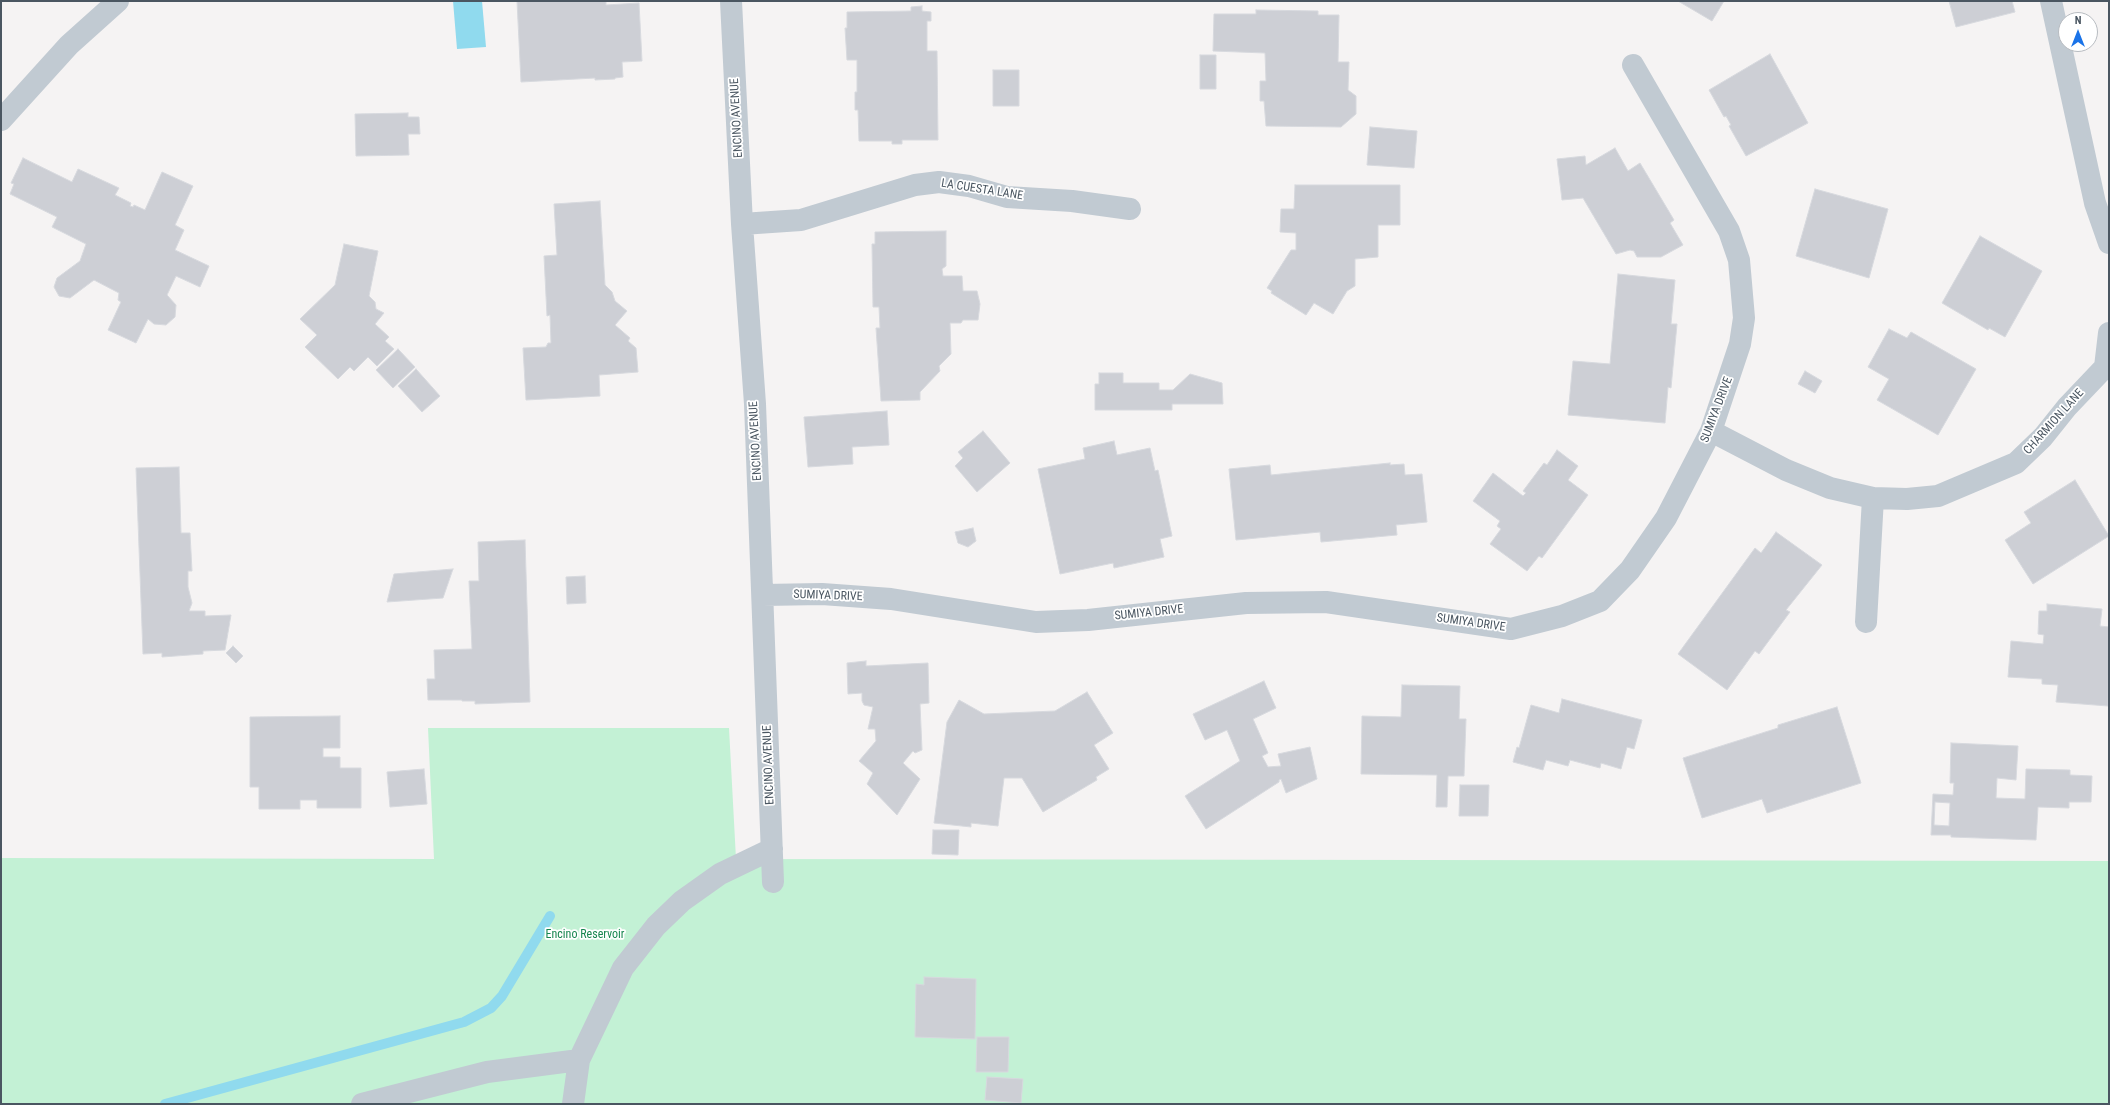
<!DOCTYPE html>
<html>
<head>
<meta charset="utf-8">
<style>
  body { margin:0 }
  #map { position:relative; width:2110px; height:1105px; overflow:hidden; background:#f5f3f3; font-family:"Roboto Condensed",sans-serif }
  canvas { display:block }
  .frame { position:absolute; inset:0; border:2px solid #4a5661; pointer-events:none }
  .north { position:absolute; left:2058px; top:12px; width:40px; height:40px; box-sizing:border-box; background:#fff; border:1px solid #b7bbc0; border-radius:50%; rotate:0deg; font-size:11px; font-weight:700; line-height:16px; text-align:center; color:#4a5661 }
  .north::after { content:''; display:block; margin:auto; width:14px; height:18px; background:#1a73e8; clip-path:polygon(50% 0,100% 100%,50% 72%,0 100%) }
</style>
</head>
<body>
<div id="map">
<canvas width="2110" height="1105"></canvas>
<div class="frame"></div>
<div class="north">N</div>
</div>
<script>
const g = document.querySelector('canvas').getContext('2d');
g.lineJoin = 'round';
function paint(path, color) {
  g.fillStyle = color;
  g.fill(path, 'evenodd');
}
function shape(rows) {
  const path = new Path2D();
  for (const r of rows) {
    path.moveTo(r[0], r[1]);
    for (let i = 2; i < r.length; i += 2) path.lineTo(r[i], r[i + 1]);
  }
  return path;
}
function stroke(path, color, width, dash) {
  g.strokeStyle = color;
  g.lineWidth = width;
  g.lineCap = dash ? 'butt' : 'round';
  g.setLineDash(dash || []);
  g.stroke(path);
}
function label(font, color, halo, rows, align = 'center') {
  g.font = font + ' "Roboto Condensed",sans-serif';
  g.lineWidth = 3.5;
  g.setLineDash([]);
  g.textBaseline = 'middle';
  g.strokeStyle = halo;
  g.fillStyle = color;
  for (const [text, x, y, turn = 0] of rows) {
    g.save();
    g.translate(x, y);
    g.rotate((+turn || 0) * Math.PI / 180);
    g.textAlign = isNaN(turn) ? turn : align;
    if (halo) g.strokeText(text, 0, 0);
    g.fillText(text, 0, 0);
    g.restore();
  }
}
paint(shape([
  [428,728,729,728,736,859,2109,861,2109,1104,1,1104,1,858,434,859]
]), '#c3f1d5');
paint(shape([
  [453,1,482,1,486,47,457,49]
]), '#90daee');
stroke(shape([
  [165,1104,464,1022,491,1008,502,996,550,916]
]), '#90daee', 10);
const building = shape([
  [517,1,606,1,606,5,639,3,642,61,622,62,623,77,615,78,615,79,595,80,595,78,521,82,517,1],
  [1678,1,1724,1,1712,21,1678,1],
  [1949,1,2012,1,2015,12,1956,27,1949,1],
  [922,6,922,11,931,12,931,21,927,21,927,51,937,51,938,140,902,140,902,144,892,144,892,141,859,141,858,110,855,110,855,92,857,92,857,60,847,60,845,28,847,28,847,12,911,11,911,7,922,6],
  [1256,10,1318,11,1318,15,1339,15,1338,62,1349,62,1348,90,1356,96,1356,114,1341,127,1266,126,1264,101,1260,101,1260,81,1266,81,1265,53,1213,51,1214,14,1256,14,1256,10],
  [1770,54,1808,123,1746,156,1729,126,1731,125,1726,116,1724,117,1709,90,1770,54],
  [1200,55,1216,55,1216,89,1200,89,1200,55],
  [993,70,1019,70,1019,106,993,106,993,70],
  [408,113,408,117,419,117,420,134,408,134,409,155,356,156,355,114,408,113],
  [1370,127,1417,131,1414,168,1367,165,1370,127],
  [1615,148,1628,171,1640,163,1674,220,1670,223,1683,245,1661,257,1637,257,1634,251,1630,250,1616,254,1583,198,1562,200,1557,159,1585,156,1586,165,1615,148],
  [23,158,72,182,78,169,119,188,115,195,131,203,130,206,133,207,134,205,145,210,162,172,193,186,175,225,184,230,175,250,209,266,200,287,176,276,167,295,176,305,175,317,166,325,154,324,148,319,136,343,108,330,121,302,118,300,119,293,94,280,70,298,59,296,54,287,57,278,80,261,86,244,52,227,57,217,10,194,14,184,11,183,23,158],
  [1295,185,1400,185,1400,225,1378,225,1378,257,1355,259,1355,286,1347,291,1333,314,1314,303,1306,315,1271,293,1272,291,1267,288,1291,250,1296,250,1296,233,1280,232,1281,209,1294,209,1295,185],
  [1815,189,1888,209,1869,278,1796,256,1815,189],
  [600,201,605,285,612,292,615,301,627,311,615,325,630,338,628,341,636,348,638,372,599,375,600,396,526,400,523,348,546,347,548,343,551,343,550,315,547,316,544,256,557,255,554,204,600,201],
  [946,231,946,266,942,269,943,276,962,276,963,291,977,291,980,304,978,320,963,320,961,323,950,323,951,354,939,366,940,371,920,392,920,400,881,401,876,328,880,328,879,307,873,307,872,244,875,244,875,232,946,231],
  [1980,236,2042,271,2005,337,1989,328,1988,330,1942,303,1980,236],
  [344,244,378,251,369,296,375,302,376,309,384,313,375,324,389,337,385,341,394,349,377,366,368,357,354,371,350,367,338,379,305,347,317,335,300,319,335,285,344,244],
  [1618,274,1675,280,1671,324,1677,324,1671,388,1668,387,1665,423,1568,415,1573,361,1610,364,1618,274],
  [1889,329,1907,338,1911,332,1976,369,1938,435,1877,400,1889,379,1868,367,1889,329],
  [398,349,415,367,393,388,376,370,398,349],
  [416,369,440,396,422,412,398,386,416,369],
  [1805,371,1822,381,1815,393,1798,384,1805,371],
  [1099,373,1123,373,1123,383,1159,383,1159,390,1173,390,1190,374,1222,383,1223,404,1172,404,1172,410,1095,410,1095,384,1099,384,1099,373],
  [887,411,889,445,852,447,853,464,808,467,804,417,887,411],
  [983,431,1010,463,977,492,955,466,963,458,958,452,983,431],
  [1114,441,1117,455,1150,448,1155,471,1158,470,1172,536,1160,539,1164,557,1114,568,1113,563,1060,574,1038,469,1085,459,1083,448,1114,441],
  [1557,450,1578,466,1568,480,1588,495,1542,558,1539,556,1527,571,1490,544,1501,529,1497,526,1500,521,1473,501,1493,473,1523,496,1526,493,1523,491,1544,463,1547,465,1557,450],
  [1390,463,1390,465,1404,464,1405,475,1422,474,1427,522,1396,525,1397,535,1321,542,1320,532,1236,540,1229,469,1270,465,1271,475,1390,463],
  [179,467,181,533,190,533,192,571,188,571,188,587,192,603,189,611,205,611,205,616,231,615,225,650,203,651,203,654,162,657,162,653,143,654,136,468,179,467],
  [2075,480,2109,536,2033,584,2005,540,2031,523,2024,512,2075,480],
  [973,528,976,541,968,547,958,543,955,532,973,528],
  [1776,532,1822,565,1786,610,1790,612,1759,654,1755,651,1727,690,1678,654,1755,548,1761,553,1776,532],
  [525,540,530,702,475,704,475,701,462,701,462,700,428,700,427,679,435,679,434,650,472,649,469,581,479,581,478,542,525,540],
  [453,569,443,598,387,602,394,574,453,569],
  [585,576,586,603,567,604,566,577,585,576],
  [2047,604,2102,609,2100,626,2109,627,2108,706,2056,702,2058,685,2042,684,2042,679,2008,677,2011,641,2043,644,2044,635,2038,634,2039,611,2047,611,2047,604],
  [233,646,243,656,236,663,226,653,233,646],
  [866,661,866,666,928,663,929,703,920,704,922,750,915,753,913,751,903,763,920,779,897,815,867,784,873,773,859,761,876,741,875,729,868,729,873,707,864,705,862,701,862,693,848,694,847,663,866,661],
  [1264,681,1276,708,1253,719,1268,753,1262,756,1268,767,1281,766,1278,754,1310,747,1317,779,1286,793,1281,779,1279,780,1279,782,1206,829,1185,796,1240,761,1227,730,1205,740,1193,714,1264,681],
  [1402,685,1460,686,1459,719,1466,719,1464,776,1448,776,1447,807,1436,807,1437,775,1361,774,1362,716,1401,717,1402,685],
  [1087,692,1113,733,1094,745,1109,769,1096,777,1097,780,1043,812,1022,778,1004,778,998,826,971,823,971,827,934,823,947,722,959,700,984,714,1055,711,1087,692],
  [1562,699,1642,720,1634,749,1627,747,1621,769,1601,763,1600,768,1570,760,1568,766,1546,760,1543,770,1513,762,1517,747,1519,748,1531,705,1559,713,1562,699],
  [1837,707,1861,783,1767,813,1762,799,1702,818,1683,758,1778,728,1778,725,1837,707],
  [340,716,340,748,323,748,323,757,340,757,340,768,361,768,361,808,317,808,317,800,300,800,300,809,259,809,259,787,250,787,250,717,340,716],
  [1951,743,2018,746,2016,780,1997,778,1996,798,2025,799,2026,769,2070,770,2070,775,2092,776,2091,802,2069,802,2069,808,2038,807,2036,840,1951,837,1951,835,1931,835,1933,794,1953,795,1954,783,1950,783,1951,743],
  [1935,802,1950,803,1949,826,1934,825,1935,802],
  [424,769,427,804,390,807,387,772,424,769],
  [1460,785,1489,785,1488,816,1459,816,1460,785],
  [933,830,959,830,958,855,932,854,933,830],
  [924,977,976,979,975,1039,915,1037,916,984,924,985,924,977],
  [977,1037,1009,1037,1008,1072,976,1072,977,1037],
  [987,1077,1023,1079,1021,1103,985,1100,987,1077]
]);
paint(building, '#cdcfd5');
stroke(building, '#d7d9de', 1);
stroke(shape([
  [731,1,742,224,755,404,773,882],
  [2051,1,2095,203,2109,243],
  [1,120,69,45,118,1],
  [742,224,801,220,915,185,939,182,969,186,1007,197,1072,201,1130,209],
  [1711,431,1786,470,1830,488,1873,498,1907,499,1938,496,2016,463,2043,437,2067,407,2105,367,2109,333],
  [763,595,822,594,891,599,1036,622,1088,620,1246,603,1326,602,1511,629,1562,616,1600,601,1630,570,1666,518,1711,431,1740,344,1744,318,1739,260,1729,231,1633,65],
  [1866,622,1873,498],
  [362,1104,487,1072,579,1060],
  [573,1104,579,1060,623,968,656,926,682,901,720,874,772,849]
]), '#c1cad2', 22);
label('12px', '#4a5661', '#fff', [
  ["ENCINO AVENUE",737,118,-93],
  ["LA CUESTA LANE",982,190,9],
  ["SUMIYA DRIVE",1717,410,-69],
  ["CHARMION LANE",2054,422,-48],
  ["ENCINO AVENUE",756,441,-93],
  ["SUMIYA DRIVE",828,596,2],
  ["SUMIYA DRIVE",1149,613,-6],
  ["SUMIYA DRIVE",1471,623,8],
  ["ENCINO AVENUE",769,765,-92]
]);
label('12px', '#17864f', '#fff', [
  ["Encino Reservoir",585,935]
]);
</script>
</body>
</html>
